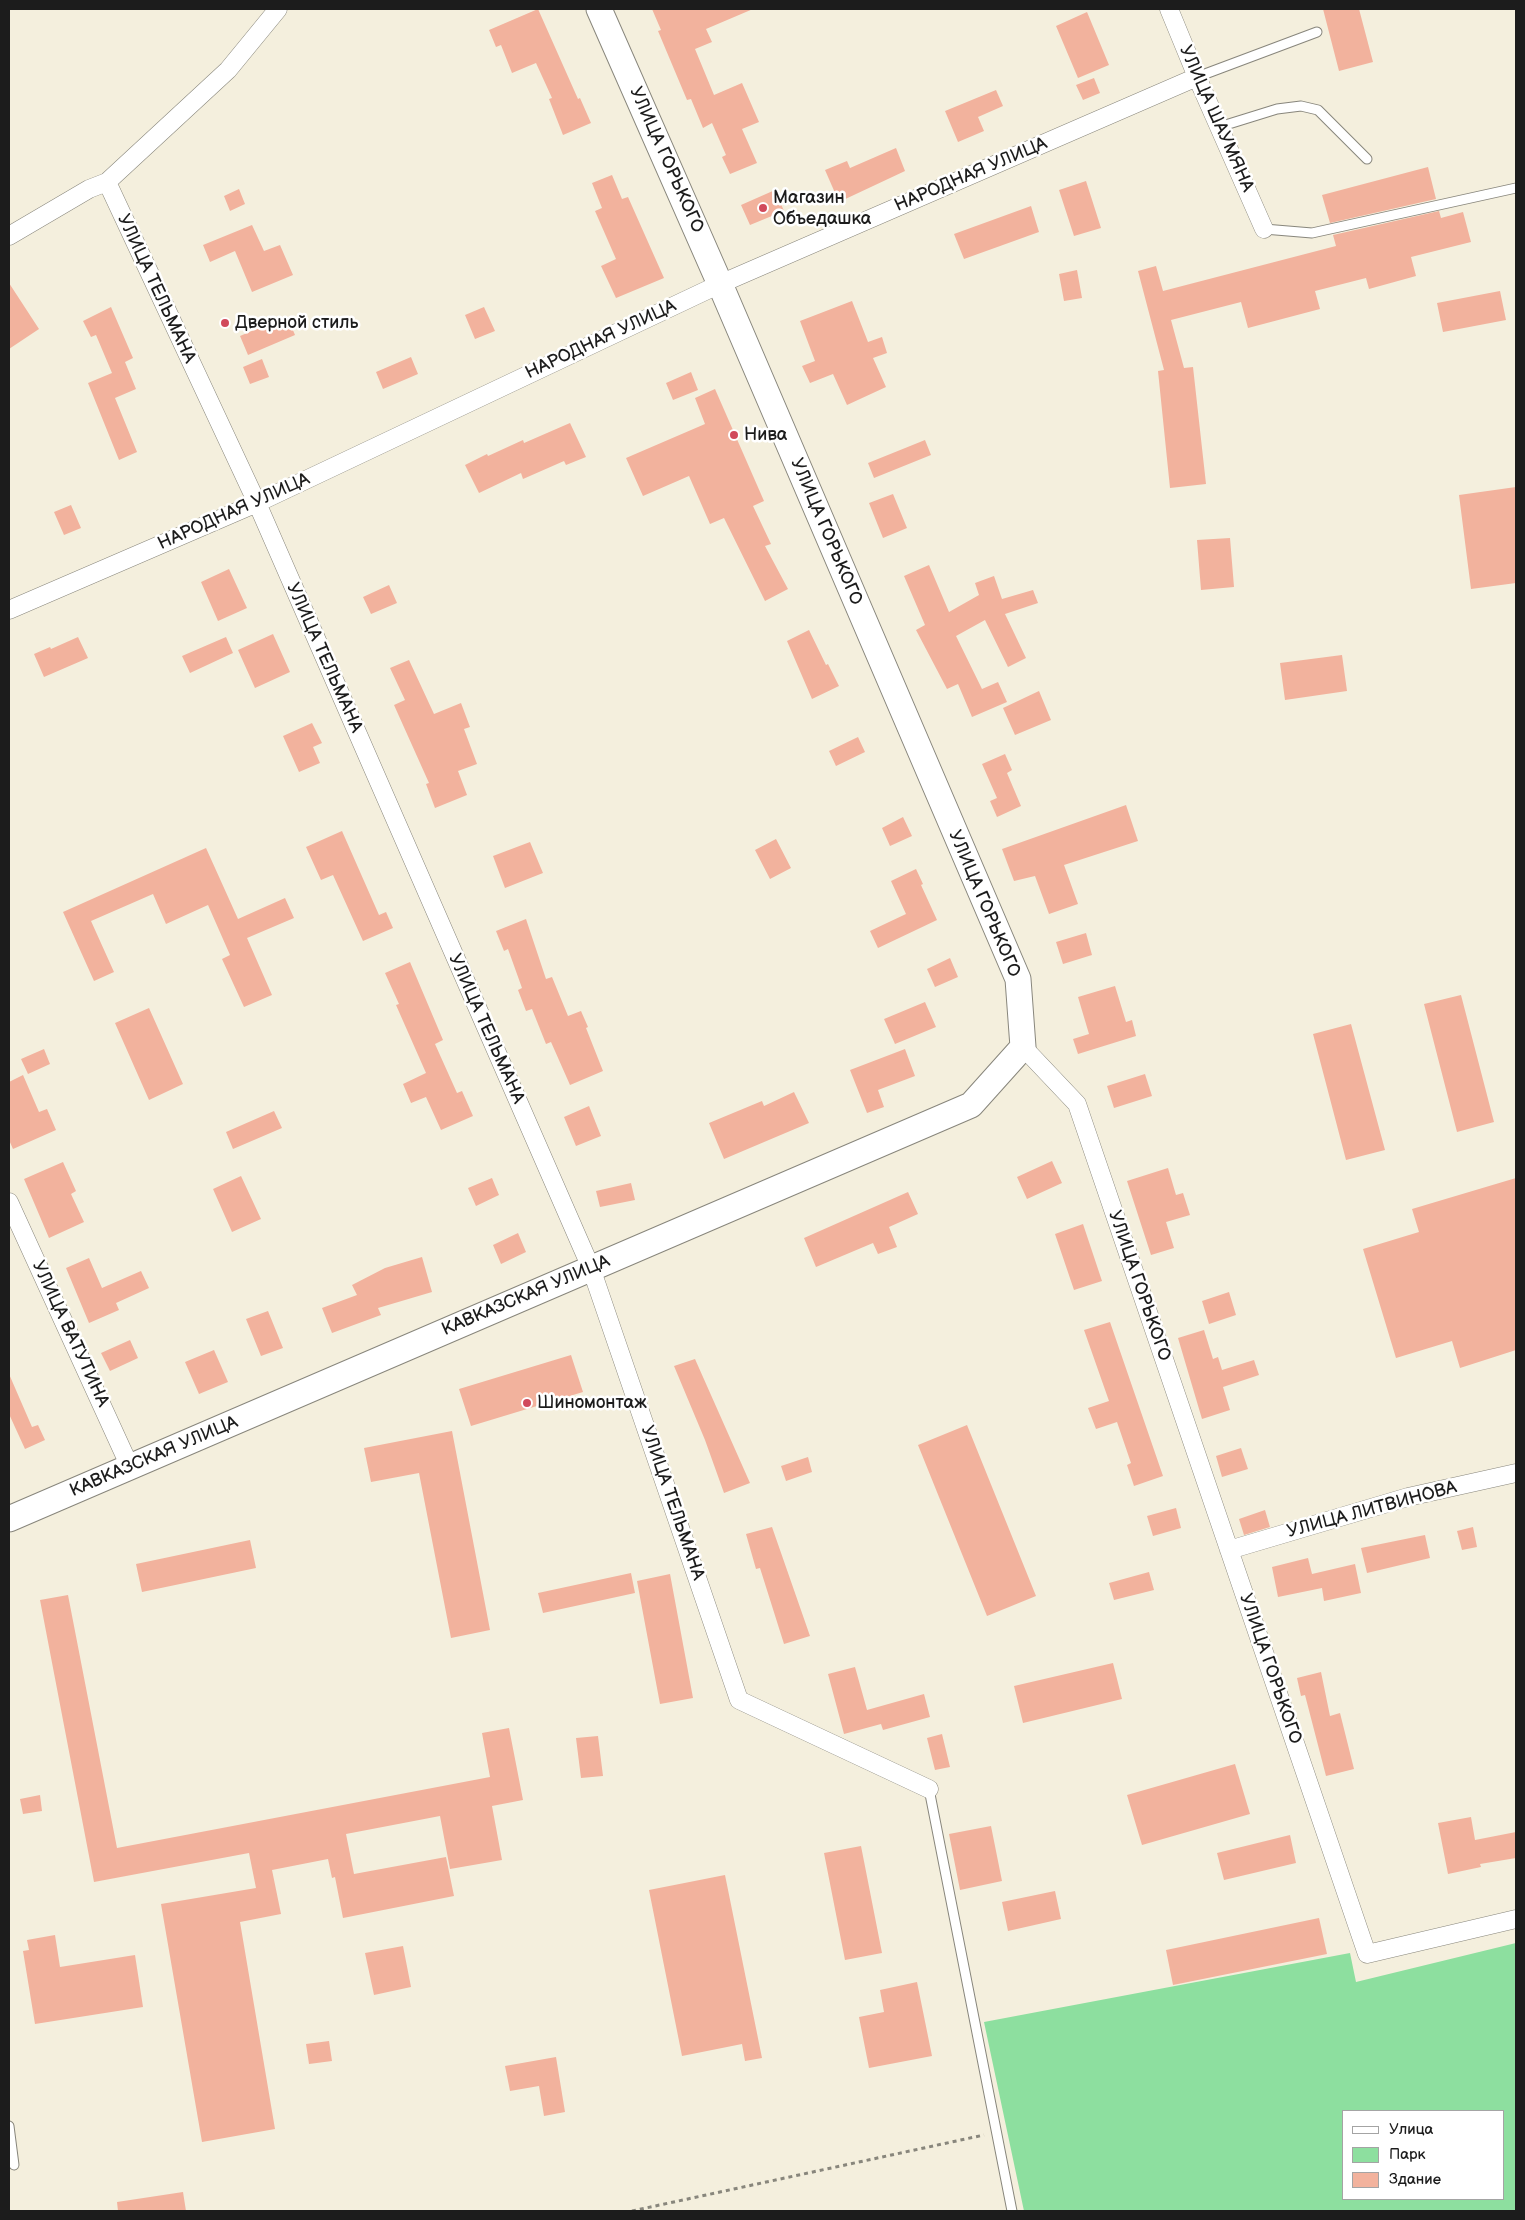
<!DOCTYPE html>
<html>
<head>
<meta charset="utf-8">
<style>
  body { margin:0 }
  #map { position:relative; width:1525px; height:2220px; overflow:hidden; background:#f4efdd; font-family:"Balsamiq Sans",sans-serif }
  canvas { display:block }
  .frame { position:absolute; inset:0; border:10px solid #1c1c1c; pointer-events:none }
  .legend { position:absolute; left:1342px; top:2110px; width:162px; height:90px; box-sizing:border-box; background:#fff; border:1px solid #a4a4a4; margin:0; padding:6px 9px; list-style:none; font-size:15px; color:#1c1c1c }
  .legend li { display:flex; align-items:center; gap:10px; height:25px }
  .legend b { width:25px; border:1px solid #a4a4a4 }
</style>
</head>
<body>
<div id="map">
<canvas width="1525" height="2220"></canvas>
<div class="frame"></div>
<ul class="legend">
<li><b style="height:6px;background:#fff"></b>Улица</li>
<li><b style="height:14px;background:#8ddf9f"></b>Парк</li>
<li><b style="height:14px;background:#f2b29d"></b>Здание</li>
</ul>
</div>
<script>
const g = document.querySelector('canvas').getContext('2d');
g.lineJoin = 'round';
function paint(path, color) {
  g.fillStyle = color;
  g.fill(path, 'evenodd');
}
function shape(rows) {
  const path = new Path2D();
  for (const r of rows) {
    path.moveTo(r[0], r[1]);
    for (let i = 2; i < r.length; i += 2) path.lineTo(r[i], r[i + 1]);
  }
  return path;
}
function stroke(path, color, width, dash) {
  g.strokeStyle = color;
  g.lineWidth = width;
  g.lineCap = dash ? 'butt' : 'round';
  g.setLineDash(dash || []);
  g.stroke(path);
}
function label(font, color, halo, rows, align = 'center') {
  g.font = font + ' "Balsamiq Sans",sans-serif';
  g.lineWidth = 5;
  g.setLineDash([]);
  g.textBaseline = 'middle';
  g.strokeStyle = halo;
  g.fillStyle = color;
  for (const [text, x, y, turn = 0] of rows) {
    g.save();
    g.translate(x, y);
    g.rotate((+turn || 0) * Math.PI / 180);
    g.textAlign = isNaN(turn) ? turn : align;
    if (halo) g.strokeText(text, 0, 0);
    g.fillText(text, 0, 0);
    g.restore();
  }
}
paint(shape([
  [1516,1943,1516,2211,1024,2211,984,2022,1350,1953,1356,1982],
  [1344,2111,1504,2111,1504,2199,1344,2199]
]), '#8ddf9f');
paint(shape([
  [538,9,578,99,580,98,591,123,563,135,549,99,552,98,536,63,512,73,501,45,496,47,489,30],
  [652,9,753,9,706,29,712,42,695,49,714,95,742,83,759,122,742,129,757,163,730,174,722,157,726,155,712,123,703,128,691,99,687,100,658,31,661,30],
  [1323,9,1359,9,1373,62,1339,71],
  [1087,12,1109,65,1078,78,1056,26],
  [1094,78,1100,93,1083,100,1076,85],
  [996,90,1003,106,978,117,984,131,958,142,945,111],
  [896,148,905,171,839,202,825,170,847,161,850,168],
  [1428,167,1436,199,1330,223,1322,195],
  [612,175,622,199,628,197,664,278,616,298,601,266,616,259,595,211,602,208,592,183],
  [1086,181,1101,228,1074,236,1059,190],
  [239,189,245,204,230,211,224,196],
  [775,190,784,211,750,225,741,205],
  [1031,206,1039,232,964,259,954,234],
  [1439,211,1441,218,1463,212,1471,242,1411,257,1416,276,1369,289,1366,278,1315,291,1320,309,1248,328,1241,302,1171,320,1184,368,1193,367,1206,484,1170,488,1158,371,1164,370,1138,271,1156,266,1163,291,1336,246,1333,235],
  [252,225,264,251,280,245,293,275,252,292,235,251,210,262,203,245],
  [1077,270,1082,298,1064,301,1059,274],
  [9,283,39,329,9,349],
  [1500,291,1506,320,1443,332,1437,303],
  [852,301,868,342,882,337,887,353,873,358,886,387,847,405,833,374,810,383,802,366,815,361,800,321],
  [111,307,133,358,125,362,136,389,115,398,137,452,119,460,88,383,112,373,96,335,91,337,83,321],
  [484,307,495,331,475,339,465,315],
  [287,316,295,335,248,355,240,336],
  [411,357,418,374,383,389,376,372],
  [262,359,269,377,250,384,243,367],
  [691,372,698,390,673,400,666,383],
  [715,389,764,501,753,506,771,544,765,546,788,589,765,601,724,518,710,524,689,476,643,496,626,458,705,424,695,398],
  [570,423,586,457,566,465,564,461,523,479,521,473,479,493,465,465,487,454,488,456,523,440,524,443],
  [925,440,931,455,874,478,868,463],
  [1516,487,1516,583,1471,589,1459,495],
  [893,494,907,528,883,538,869,503],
  [71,505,81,528,64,535,54,512],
  [1230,538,1234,587,1201,590,1197,540],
  [929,565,949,612,979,595,975,583,994,576,1002,599,1033,590,1038,603,1005,614,1026,658,1008,667,985,620,956,636,982,689,998,682,1007,702,972,717,958,684,947,689,916,630,925,625,904,576],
  [229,569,247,608,218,621,201,582],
  [389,585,397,603,371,614,363,597],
  [809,630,826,665,828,664,839,686,812,699,787,641],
  [273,634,290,672,255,688,238,650],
  [78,637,88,658,44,677,34,654,50,647,51,649],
  [226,637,233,653,190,673,182,656],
  [1342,655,1347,691,1285,700,1280,663],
  [409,660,434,714,461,703,470,727,464,729,477,764,458,771,467,795,435,808,426,784,429,783,394,705,405,700,390,668],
  [1039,691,1051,720,1015,735,1003,708],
  [312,723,322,743,313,747,320,763,299,772,283,736],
  [858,737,865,752,836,766,829,751],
  [1005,754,1012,770,1007,773,1021,806,997,817,990,801,997,798,982,764],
  [1126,805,1138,841,1064,865,1078,904,1049,914,1035,876,1014,881,1002,849],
  [903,817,912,836,890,846,882,828],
  [342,831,379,915,386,912,393,928,363,941,333,875,321,880,306,847],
  [776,839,791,868,770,879,755,850],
  [530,842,543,873,505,888,493,856],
  [206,848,238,919,285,898,294,918,247,938,272,995,244,1007,222,959,230,955,208,905,166,924,153,894,91,921,114,972,94,981,63,912],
  [916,869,923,884,921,885,937,920,878,948,870,931,906,914,891,881],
  [526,919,546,979,552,977,568,1016,581,1011,588,1027,586,1028,603,1071,570,1085,551,1042,546,1044,532,1009,526,1011,518,990,522,988,508,949,504,951,496,931],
  [1086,933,1092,955,1063,964,1056,942],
  [950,958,958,977,935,987,927,969],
  [410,962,443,1040,435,1044,457,1093,462,1091,473,1116,441,1130,426,1097,411,1103,403,1084,426,1073,396,1005,399,1004,385,973],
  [1115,986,1126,1022,1132,1020,1136,1036,1078,1054,1073,1039,1089,1034,1078,997],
  [1461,995,1494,1122,1457,1132,1424,1004],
  [925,1002,936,1027,895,1044,884,1019],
  [149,1008,183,1084,149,1100,115,1023],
  [1351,1024,1385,1150,1346,1160,1313,1034],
  [44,1049,50,1064,28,1074,21,1059],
  [905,1049,915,1076,878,1090,884,1107,867,1113,850,1070],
  [1145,1074,1152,1096,1114,1108,1107,1086],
  [23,1075,39,1112,47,1109,56,1130,13,1149,9,1140,9,1082],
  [794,1092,809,1123,724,1159,709,1123,762,1101,764,1106],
  [589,1106,601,1136,576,1146,564,1117],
  [274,1111,282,1128,233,1149,226,1132],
  [1052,1161,1062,1183,1027,1199,1017,1177],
  [63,1162,76,1191,71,1194,84,1222,49,1238,24,1179],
  [1168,1168,1176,1195,1183,1193,1190,1215,1166,1222,1174,1248,1151,1255,1127,1181],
  [241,1176,261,1219,232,1232,213,1189],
  [492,1178,499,1195,476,1206,468,1188],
  [1516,1178,1516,1350,1460,1368,1452,1341,1396,1358,1363,1249,1419,1232,1412,1209],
  [631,1183,635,1200,600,1207,596,1191],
  [908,1192,918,1214,889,1227,897,1247,878,1254,873,1243,816,1267,804,1238],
  [1083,1224,1102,1281,1074,1290,1055,1234],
  [518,1233,526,1252,501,1264,493,1245],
  [422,1257,432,1292,378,1308,381,1315,332,1333,322,1308,357,1295,352,1285,385,1268],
  [89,1258,102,1288,141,1271,149,1288,116,1303,119,1310,89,1323,66,1268],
  [1229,1292,1236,1315,1209,1324,1202,1301],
  [268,1311,283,1348,261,1356,246,1319],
  [1110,1322,1163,1476,1134,1486,1127,1465,1131,1463,1117,1422,1096,1429,1088,1408,1109,1401,1084,1330],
  [1204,1330,1213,1359,1218,1357,1222,1370,1254,1360,1259,1375,1223,1387,1230,1410,1202,1419,1178,1338],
  [130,1340,138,1358,110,1371,101,1353],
  [214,1350,228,1382,199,1394,185,1362],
  [571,1355,583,1392,471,1426,459,1389],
  [695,1359,750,1483,724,1493,705,1440,674,1366],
  [9,1374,32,1427,38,1425,45,1440,25,1449,9,1414],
  [967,1425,1036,1596,987,1616,918,1445],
  [452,1431,490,1630,451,1638,419,1473,371,1482,364,1448],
  [1241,1448,1248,1469,1222,1477,1216,1456],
  [808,1457,812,1472,786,1481,781,1466],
  [1176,1508,1181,1528,1153,1536,1147,1516],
  [1265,1510,1270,1527,1244,1535,1239,1519],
  [772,1527,810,1636,784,1644,760,1568,756,1569,746,1534],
  [1473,1527,1477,1547,1462,1550,1457,1531],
  [1425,1535,1430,1558,1367,1573,1361,1548],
  [250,1540,256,1568,142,1592,136,1564],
  [1308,1558,1312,1574,1355,1564,1361,1593,1324,1601,1322,1588,1278,1597,1272,1567],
  [1149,1572,1154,1590,1114,1600,1109,1583],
  [631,1573,635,1593,543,1613,538,1593],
  [670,1574,693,1698,660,1704,637,1581],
  [68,1595,117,1848,490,1777,482,1733,509,1728,523,1800,492,1806,502,1860,450,1869,440,1816,346,1834,354,1874,446,1857,454,1896,343,1918,335,1877,332,1878,328,1859,272,1870,281,1914,240,1922,275,2129,202,2142,161,1904,256,1888,249,1853,94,1882,40,1600],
  [1113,1663,1122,1699,1023,1723,1014,1686],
  [855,1667,867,1710,924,1694,930,1717,883,1730,881,1724,844,1734,828,1674],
  [1321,1672,1330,1716,1340,1713,1354,1769,1326,1776,1305,1695,1301,1696,1297,1678],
  [942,1734,950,1767,935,1770,927,1738],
  [598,1736,603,1776,581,1778,576,1738],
  [1235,1764,1250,1814,1142,1845,1127,1795],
  [40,1795,42,1811,23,1814,20,1799],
  [1471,1817,1475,1840,1516,1832,1516,1858,1480,1864,1481,1867,1448,1874,1438,1823],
  [991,1826,1002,1881,960,1890,949,1834],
  [1290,1835,1296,1863,1224,1880,1217,1853],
  [861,1846,882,1953,845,1960,824,1853],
  [725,1875,762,2058,745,2061,742,2044,682,2056,649,1890],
  [1055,1891,1061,1919,1008,1931,1002,1902],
  [1319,1918,1327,1954,1173,1985,1166,1950],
  [55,1935,60,1967,135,1955,143,2007,35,2024,23,1951,29,1950,27,1940],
  [403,1946,411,1987,374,1995,365,1953],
  [917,1982,932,2056,869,2068,859,2017,884,2012,880,1990],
  [329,2041,332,2061,309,2064,306,2044],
  [556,2057,565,2112,544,2116,539,2086,510,2091,505,2066],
  [183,2192,186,2211,118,2211,117,2202]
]), '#f2b29d');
const lane = shape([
  [1197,77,1317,32],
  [1219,127,1277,109,1301,106,1318,110,1367,159],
  [1264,229,1312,233,1516,188],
  [929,1789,1012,2211],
  [9,2126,14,2165]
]);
const street = shape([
  [1169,9,1197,77,1264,229],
  [107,182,257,503,591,1268,739,1700,929,1789],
  [9,236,89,189,107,182,228,70,278,9],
  [9,610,257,503,720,284,1197,77],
  [1023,1047,1077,1104,1367,1954,1516,1919],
  [9,1202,130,1467],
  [1229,1550,1408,1497,1516,1473]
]);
const secondary = shape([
  [9,1519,971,1105,1023,1047,1018,979,720,284,599,9]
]);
stroke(lane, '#88867c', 11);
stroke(street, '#88867c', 19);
stroke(secondary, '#88867c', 27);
stroke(shape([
  [632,2211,984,2135]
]), '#88867c', 3, [4, 4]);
stroke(lane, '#fff', 9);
stroke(street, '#fff', 18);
stroke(secondary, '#fff', 25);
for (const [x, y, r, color] of [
  [763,208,5,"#d1495b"],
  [225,323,5,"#d1495b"],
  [734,435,5,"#d1495b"],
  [527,1403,5,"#d1495b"]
]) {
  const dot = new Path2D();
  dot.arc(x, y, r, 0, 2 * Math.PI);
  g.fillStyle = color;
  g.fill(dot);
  stroke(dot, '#fff', 2);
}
label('18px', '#1c1c1c', '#fff', [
  ["УЛИЦА ШАУМЯНА",1216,119,66],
  ["УЛИЦА ГОРЬКОГО",666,160,66],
  ["НАРОДНАЯ УЛИЦА",971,175,-23],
  ["УЛИЦА ТЕЛЬМАНА",156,289,65],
  ["НАРОДНАЯ УЛИЦА",601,340,-25],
  ["НАРОДНАЯ УЛИЦА",234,512,-24],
  ["УЛИЦА ГОРЬКОГО",826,532,67],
  ["УЛИЦА ТЕЛЬМАНА",324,658,66],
  ["УЛИЦА ГОРЬКОГО",984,904,67],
  ["УЛИЦА ТЕЛЬМАНА",486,1029,66],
  ["УЛИЦА ГОРЬКОГО",1139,1286,71],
  ["КАВКАЗСКАЯ УЛИЦА",526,1296,-23],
  ["УЛИЦА ВАТУТИНА",70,1334,65],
  ["КАВКАЗСКАЯ УЛИЦА",154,1457,-23],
  ["УЛИЦА ТЕЛЬМАНА",672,1503,71],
  ["УЛИЦА ЛИТВИНОВА",1372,1510,-15],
  ["УЛИЦА ГОРЬКОГО",1270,1669,71]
]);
label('18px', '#1c1c1c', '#fff', [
  ["Магазин",773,198],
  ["Объедашка",773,219],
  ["Дверной стиль",235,323],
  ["Нива",744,435],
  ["Шиномонтаж",537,1403]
], 'left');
</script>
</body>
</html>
